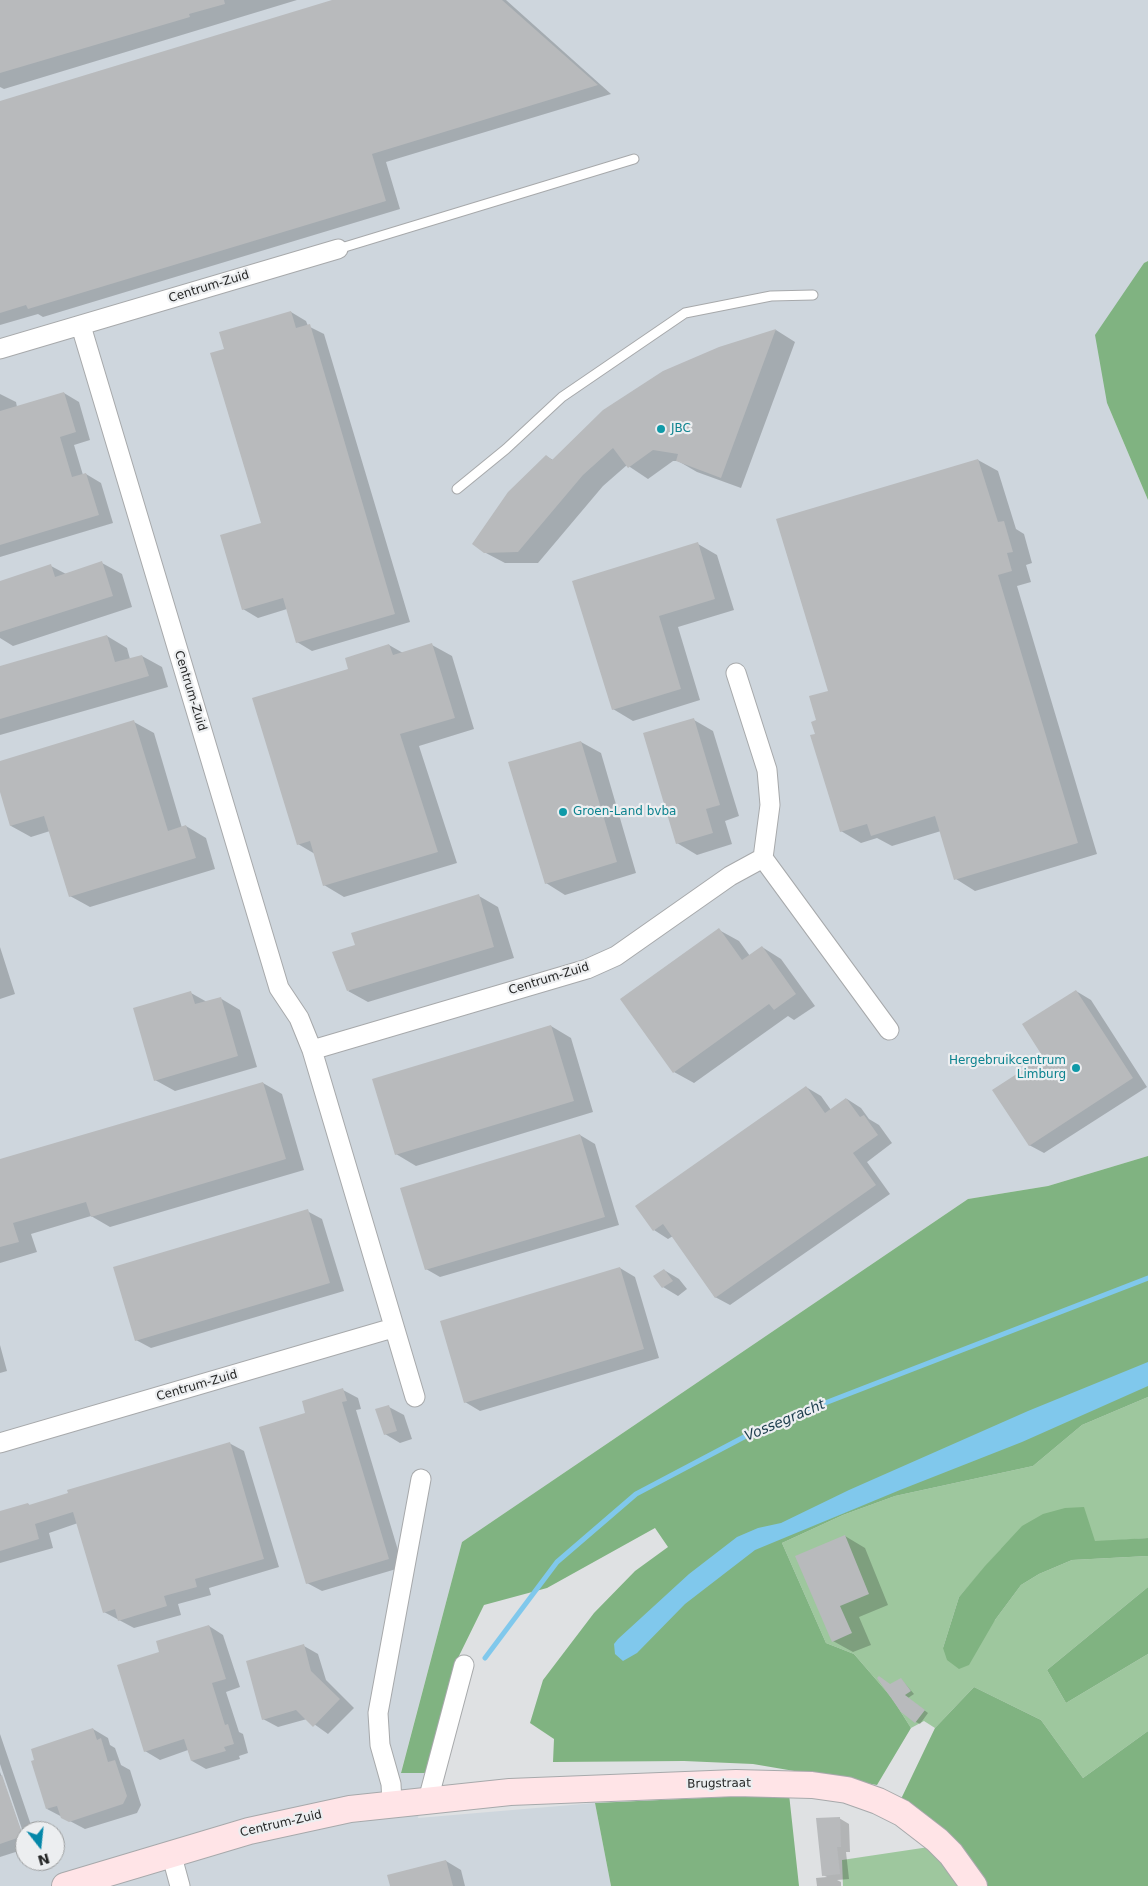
<!DOCTYPE html>
<html>
<head>
<meta charset="utf-8">
<style>
  body { margin:0 }
  #map { position:relative; width:1148px; height:1886px; overflow:hidden; background:#dfe1e3; font-family:"DejaVu Sans",sans-serif }
  canvas { display:block }
  .north { position:absolute; left:15px; top:1821px; width:50px; height:50px; box-sizing:border-box; background:#eceef0; border:1px solid #9c9e9f; border-radius:50%; rotate:164deg; font-size:14px; font-weight:700; line-height:20px; text-align:center; color:#252626 }
  .north::after { content:''; display:block; margin:auto; width:18px; height:22px; background:#0487a9; clip-path:polygon(50% 0,100% 100%,50% 72%,0 100%) }
</style>
</head>
<body>
<div id="map">
<canvas width="1148" height="1886"></canvas>
<div class="north">N</div>
</div>
<script>
const g = document.querySelector('canvas').getContext('2d');
g.lineJoin = 'round';
function paint(path, color) {
  g.fillStyle = color;
  g.fill(path, 'evenodd');
}
function shape(rows) {
  const path = new Path2D();
  for (const r of rows) {
    path.moveTo(r[0], r[1]);
    for (let i = 2; i < r.length; i += 2) path.lineTo(r[i], r[i + 1]);
  }
  return path;
}
function stroke(path, color, width, dash) {
  g.strokeStyle = color;
  g.lineWidth = width;
  g.lineCap = dash ? 'butt' : 'round';
  g.setLineDash(dash || []);
  g.stroke(path);
}
function label(font, color, halo, rows, align = 'center') {
  g.font = font + ' "DejaVu Sans",sans-serif';
  g.lineWidth = 4.5;
  g.setLineDash([]);
  g.textBaseline = 'middle';
  g.strokeStyle = halo;
  g.fillStyle = color;
  for (const [text, x, y, turn = 0] of rows) {
    g.save();
    g.translate(x, y);
    g.rotate((+turn || 0) * Math.PI / 180);
    g.textAlign = isNaN(turn) ? turn : align;
    if (halo) g.strokeText(text, 0, 0);
    g.fillText(text, 0, 0);
    g.restore();
  }
}
paint(shape([
  [0,0,1148,0,1148,261,1144,263,1107,403,1148,500,1148,1156,1048,1186,968,1199,462,1542,401,1772,428,1773,418,1818,595,1803,611,1886,0,1886],
  [25,1831,55,1831,55,1861,25,1861]
]), '#ced6dd');
paint(shape([
  [1148,1397,1148,1538,1001,1549,959,1597,943,1648,995,1620,1021,1585,1039,1574,1072,1560,1148,1556,1148,1587,1047,1670,1066,1703,1148,1654,1148,1731,1083,1778,1041,1720,974,1687,935,1728,924,1721,911,1728,892,1698,854,1654,826,1643,782,1543,843,1515,895,1496,1033,1466,1082,1425],
  [929,1847,963,1886,843,1886,842,1860]
]), '#9ec79e');
paint(shape([
  [1148,261,1148,500,1107,403,1095,335,1144,263],
  [1148,1156,1148,1397,1082,1425,1033,1466,895,1496,843,1515,782,1543,826,1643,854,1654,892,1698,911,1728,877,1785,753,1764,684,1761,553,1762,554,1739,530,1723,543,1680,594,1613,635,1571,668,1547,655,1528,547,1588,484,1605,457,1660,428,1773,401,1773,462,1542,968,1199,1048,1186],
  [1084,1507,1095,1541,1148,1538,1148,1556,1072,1560,1039,1574,1021,1585,995,1620,969,1665,959,1669,947,1660,943,1648,959,1597,985,1566,1022,1526,1043,1514,1065,1508],
  [1148,1587,1148,1654,1066,1703,1047,1670],
  [974,1687,1041,1720,1083,1778,1148,1731,1148,1886,986,1886,901,1799,935,1728],
  [789,1794,799,1886,611,1886,595,1803]
]), '#80b381');
paint(shape([
  [1148,1362,1148,1386,1022,1442,900,1490,755,1550,685,1604,637,1653,623,1661,615,1654,614,1644,618,1639,689,1574,737,1537,758,1528,781,1523,849,1490,1028,1411]
]), '#80c8ec');
paint(shape([
  [0,0,297,0,4,89,0,87],
  [339,0,506,0,611,94,386,162,400,209,43,317,38,314,0,325,0,102],
  [291,312,306,321,308,326,324,334,410,622,312,651,297,642,287,609,258,618,243,609,262,524,225,350],
  [776,330,795,342,741,488,697,472,678,461,673,461,648,479,627,465,603,486,538,563,505,563,484,552,546,456,553,460,720,348],
  [64,393,79,402,90,440,74,445,83,475,86,474,101,483,113,523,0,557,0,394,16,402,17,407],
  [978,460,998,471,1016,529,1024,534,1032,563,1026,565,1031,582,1017,586,1097,854,975,891,956,879,941,831,892,846,877,838,861,843,841,831,817,734,817,721,829,691],
  [698,544,717,555,734,610,678,627,700,700,633,721,613,709,574,581],
  [102,563,122,574,132,607,13,646,0,638,0,582,51,566,66,574],
  [107,636,127,648,130,659,142,656,162,667,168,687,0,735,0,668],
  [389,645,403,653,432,645,452,656,474,729,419,746,457,863,344,897,324,885,315,854,298,844,350,670],
  [694,720,713,731,739,816,725,821,732,844,697,855,677,843],
  [134,722,154,733,182,828,186,826,206,838,215,869,90,907,70,896,50,831,31,837,11,826,0,788,0,763],
  [581,742,601,753,636,873,565,895,546,883],
  [479,896,498,907,514,958,368,1002,348,991],
  [719,930,739,941,750,956,762,947,781,959,815,1006,794,1020,788,1016,694,1083,674,1072],
  [0,947,15,994,0,999],
  [1076,991,1091,1000,1147,1087,1044,1153,1029,1145,1045,1057],
  [191,993,207,1002,220,998,240,1010,257,1067,175,1091,155,1080],
  [551,1026,571,1038,593,1112,416,1166,396,1154],
  [263,1083,282,1094,304,1170,110,1227,91,1216,31,1234,37,1252,0,1263,0,1161],
  [806,1087,821,1096,831,1110,847,1099,861,1108,869,1119,879,1125,892,1143,867,1162,890,1194,730,1305,715,1297,673,1236,668,1239,654,1230],
  [580,1135,595,1144,619,1225,440,1277,426,1269],
  [307,1211,322,1219,344,1291,151,1348,136,1340],
  [620,1268,635,1277,659,1358,480,1411,465,1402],
  [664,1270,679,1279,687,1289,678,1296,663,1287],
  [0,1345,7,1371,0,1373],
  [343,1390,358,1398,361,1409,356,1410,403,1567,322,1591,307,1583,307,1414],
  [389,1407,404,1415,412,1439,400,1443,385,1434],
  [229,1443,244,1451,279,1567,209,1588,211,1595,178,1604,181,1615,134,1628,104,1612,78,1523,49,1533,53,1548,0,1563,0,1512,28,1504,31,1506],
  [845,1536,865,1548,888,1605,859,1617,871,1645,853,1652,833,1641],
  [209,1626,223,1635,240,1687,226,1692,239,1732,243,1734,248,1753,239,1756,240,1759,206,1769,192,1761,188,1750,160,1760,145,1751,160,1653],
  [304,1646,318,1654,326,1680,354,1708,328,1734,307,1719,278,1727,263,1719],
  [901,1679,914,1694,908,1698,928,1713,920,1724,916,1722,891,1686],
  [93,1729,108,1738,110,1745,115,1748,121,1765,130,1770,141,1805,137,1813,85,1829,47,1809],
  [0,1734,33,1831,25,1831,25,1838,0,1764],
  [0,1772,25,1842,25,1849,0,1857],
  [839,1818,849,1824,850,1852,846,1852,849,1879,837,1880,841,1882,841,1886,817,1886,816,1878,827,1877,823,1875],
  [446,1861,461,1870,465,1886,391,1886]
]), '#0003');
stroke(shape([
  [485,1658,557,1562,636,1494,763,1427,1148,1278]
]), '#80c8ec', 5);
paint(shape([
  [0,0,224,0,225,4,189,14,190,17,0,73],
  [332,0,502,0,598,85,372,154,386,201,28,309,26,305,0,313,0,101],
  [291,311,296,328,310,324,395,614,296,643,283,598,242,610,220,535,261,523,210,353,224,349,219,332],
  [776,329,721,478,676,461,678,454,653,450,628,468,613,448,583,475,518,552,484,553,472,544,508,492,546,455,552,460,603,410,663,371,719,347],
  [64,392,76,432,60,437,72,477,86,473,99,515,0,545,0,411],
  [978,459,998,522,1004,521,1013,552,1007,553,1012,571,998,575,1078,843,954,880,935,816,871,836,867,824,840,832,810,735,815,734,811,722,816,720,809,696,828,691,776,519],
  [698,542,715,599,659,616,681,689,612,710,572,581],
  [102,561,113,596,0,632,0,581,51,564,55,577],
  [107,635,115,662,142,655,149,676,0,719,0,666],
  [432,643,455,718,400,734,438,852,323,886,310,841,297,845,252,698,348,669,345,658,389,644,393,655],
  [694,718,720,805,706,809,713,833,676,844,643,733],
  [134,720,168,831,186,825,196,858,69,897,44,816,10,826,0,792,0,761],
  [581,741,617,862,545,884,508,762],
  [479,894,494,947,347,991,332,952,355,945,351,933],
  [719,928,742,960,762,946,796,994,774,1010,769,1004,673,1073,620,999],
  [1076,990,1133,1078,1029,1146,992,1090,1043,1057,1022,1024],
  [191,991,195,1004,221,997,238,1056,154,1081,133,1008],
  [551,1025,574,1101,395,1155,372,1079],
  [263,1082,286,1159,91,1217,86,1202,13,1223,19,1242,0,1247,0,1159],
  [806,1086,825,1113,846,1098,860,1117,864,1115,878,1135,853,1153,876,1185,715,1298,663,1224,653,1231,635,1206],
  [580,1134,605,1217,425,1270,400,1188],
  [308,1209,330,1283,135,1341,113,1267],
  [620,1267,644,1349,464,1403,440,1321],
  [664,1269,673,1281,662,1288,653,1276],
  [343,1388,347,1401,342,1402,389,1559,306,1584,259,1427,305,1413,302,1401],
  [389,1405,397,1431,384,1435,375,1409],
  [230,1442,264,1559,195,1579,197,1587,164,1596,167,1606,118,1621,115,1609,103,1613,73,1512,35,1524,39,1539,0,1551,0,1511,28,1503,29,1505,68,1493,67,1490],
  [845,1535,869,1594,840,1606,852,1633,832,1642,795,1556],
  [209,1625,226,1679,212,1683,225,1725,228,1724,234,1744,224,1747,226,1751,191,1761,184,1739,144,1752,117,1665,159,1652,156,1641],
  [304,1644,311,1671,340,1699,313,1727,296,1710,262,1720,246,1661],
  [879,1676,890,1684,901,1678,911,1691,905,1695,925,1710,915,1723,901,1712,877,1678],
  [93,1728,97,1740,101,1738,108,1762,115,1760,127,1796,123,1804,69,1822,61,1818,57,1806,46,1809,31,1761,34,1760,31,1749],
  [2,1775,23,1836,0,1844,0,1776],
  [840,1817,841,1847,837,1847,840,1874,822,1876,816,1818],
  [446,1860,453,1886,390,1886,387,1875]
]), '#b8babc');
const lane = shape([
  [338,249,634,159],
  [457,489,506,449,562,397,685,313,771,296,813,295]
]);
const street = shape([
  [81,326,279,988,299,1018,312,1050,415,1397],
  [0,349,338,249],
  [763,858,889,1030],
  [312,1050,587,969,616,956,730,876,763,858,770,805,767,770,736,673],
  [0,1443,393,1328],
  [428,1800,464,1665],
  [392,1803,391,1784,380,1745,378,1713,421,1479],
  [171,1853,180,1886]
]);
const secondary = shape([
  [65,1886,249,1831,350,1809,510,1792,736,1783,812,1785,847,1790,878,1801,902,1813,937,1840,951,1854,974,1886]
]);
stroke(lane, '#a7a9ab', 11);
stroke(street, '#a7a9ab', 21);
stroke(secondary, '#a7a9ab', 28);
stroke(lane, '#fff', 9);
stroke(street, '#fff', 19);
stroke(secondary, '#ffe4e7', 26);
for (const [x, y, r, color] of [
  [661,429,5,"#0f9aa8"],
  [563,812,5,"#0f9aa8"],
  [1076,1068,5,"#0f9aa8"]
]) {
  const dot = new Path2D();
  dot.arc(x, y, r, 0, 2 * Math.PI);
  g.fillStyle = color;
  g.fill(dot);
  stroke(dot, '#eceef0', 2);
}
label('12px', '#252626', '#eceef0', [
  ["Centrum-Zuid",209,287,-17],
  ["Centrum-Zuid",190,691,73],
  ["Centrum-Zuid",549,979,-17],
  ["Centrum-Zuid",197,1386,-16],
  ["Brugstraat",719,1784,-1],
  ["Centrum-Zuid",281,1824,-13]
]);
label('12px', '#0d838f', '#eceef0', [
  ["JBC",671,429],
  ["Groen-Land bvba",573,812],
  ["Hergebruikcentrum",1066,1061,"right"],
  ["Limburg",1066,1075,"right"]
], 'left');
label('italic 14px', '#1b3c4c', '#eceef0', [
  ["Vossegracht",785,1421,-23]
]);
</script>
</body>
</html>
